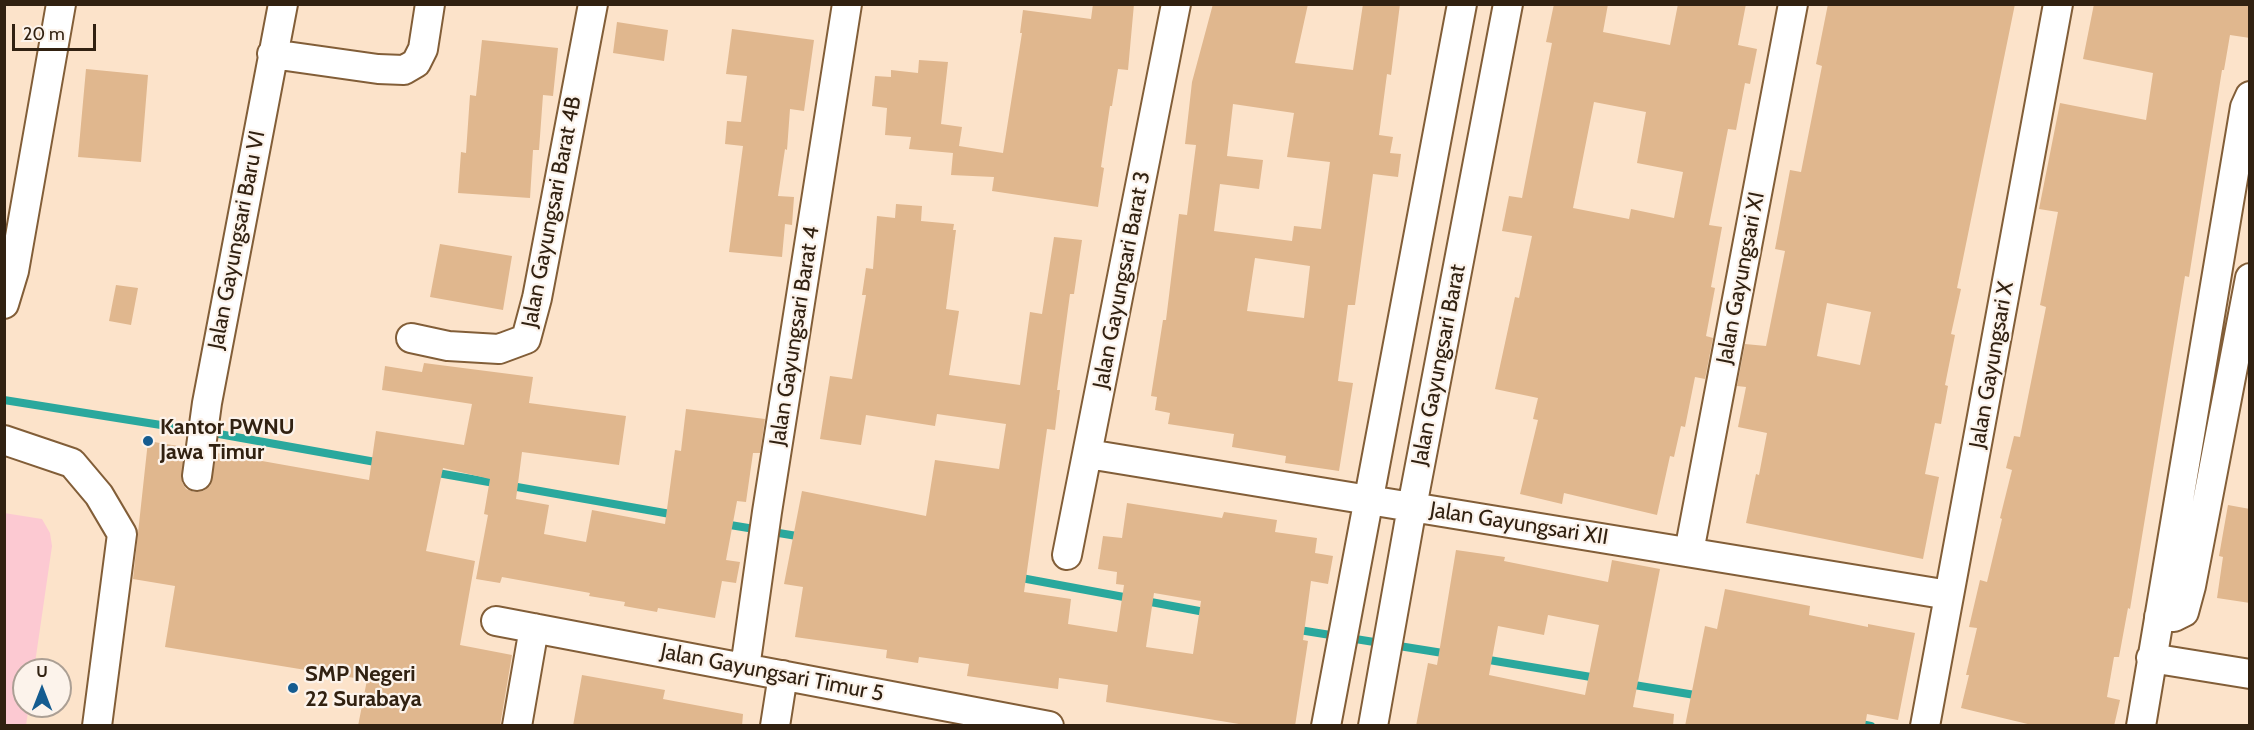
<!DOCTYPE html>
<html>
<head>
<meta charset="utf-8">
<style>
  body { margin:0 }
  #map { position:relative; width:2254px; height:730px; overflow:hidden; background:#fce3ca; font-family:Cabin,sans-serif }
  canvas { display:block }
  .frame { position:absolute; inset:0; border:6px solid #312111; pointer-events:none }
  .north { position:absolute; left:12px; top:658px; width:60px; height:60px; box-sizing:border-box; background:#fcf3eb; border:2px solid #ab9f94; border-radius:50%; rotate:0deg; font-size:16px; font-weight:700; line-height:24px; text-align:center; color:#312111 }
  .north::after { content:''; display:block; margin:auto; width:21px; height:27px; background:#155c90; clip-path:polygon(50% 0,100% 100%,50% 72%,0 100%) }
  .scale { position:absolute; left:12px; top:24px; width:84px; height:27px; box-sizing:border-box; border:3px solid #312111; border-top:0; padding-left:8px; font-size:18px; line-height:21px; white-space:nowrap; color:#312111; -webkit-text-stroke:4px #fcf3eb; paint-order:stroke }
</style>
</head>
<body>
<div id="map">
<canvas width="2254" height="730"></canvas>
<div class="frame"></div>
<div class="north">U</div>
<div class="scale">20 m</div>
</div>
<script>
const g = document.querySelector('canvas').getContext('2d');
g.lineJoin = 'round';
function paint(path, color) {
  g.fillStyle = color;
  g.fill(path, 'evenodd');
}
function shape(rows) {
  const path = new Path2D();
  for (const r of rows) {
    path.moveTo(r[0], r[1]);
    for (let i = 2; i < r.length; i += 2) path.lineTo(r[i], r[i + 1]);
  }
  return path;
}
function stroke(path, color, width, dash) {
  g.strokeStyle = color;
  g.lineWidth = width;
  g.lineCap = dash ? 'butt' : 'round';
  g.setLineDash(dash || []);
  g.stroke(path);
}
function label(font, color, halo, rows, align = 'center') {
  g.font = font + ' Cabin,sans-serif';
  g.lineWidth = 4.5;
  g.setLineDash([]);
  g.textBaseline = 'middle';
  g.strokeStyle = halo;
  g.fillStyle = color;
  for (const [text, x, y, turn = 0] of rows) {
    g.save();
    g.translate(x, y);
    g.rotate((+turn || 0) * Math.PI / 180);
    g.textAlign = isNaN(turn) ? turn : align;
    if (halo) g.strokeText(text, 0, 0);
    g.fillText(text, 0, 0);
    g.restore();
  }
}
paint(shape([
  [4,513,42,519,50,533,52,546,34,670,24,670,24,706,29,706,26,725,5,725]
]), '#fcc9d2');
stroke(shape([
  [4,400,186,429],
  [219,434,381,463],
  [432,472,676,515],
  [724,524,803,537],
  [1016,577,1210,613],
  [1293,629,1449,654],
  [1483,659,1597,678],
  [1628,684,1701,696],
  [1856,723,1871,726]
]), '#2aa89d', 8);
paint(shape([
  [1093,4,1134,4,1128,70,1118,69,1112,106,1110,106,1101,167,1104,168,1098,207,992,191,994,177,951,175,953,153,909,149,911,137,885,135,887,108,872,106,875,76,891,77,891,70,918,73,919,60,948,62,941,124,962,127,959,146,1003,153,1022,33,1020,33,1023,10,1091,19],
  [1213,4,1308,4,1295,63,1353,70,1363,4,1400,4,1391,75,1387,74,1379,135,1393,137,1390,153,1401,154,1398,177,1373,174,1355,305,1348,305,1338,381,1353,383,1339,471,1285,463,1286,456,1232,447,1234,434,1168,424,1170,413,1155,410,1157,397,1151,396,1163,320,1166,320,1179,214,1187,215,1196,145,1185,144,1192,82],
  [1233,104,1294,113,1287,157,1330,162,1321,229,1294,226,1292,241,1214,231,1220,184,1259,189,1263,160,1227,156],
  [1255,258,1310,266,1304,318,1247,311],
  [1554,4,1608,4,1603,32,1670,45,1678,4,1746,4,1738,45,1757,49,1750,84,1745,83,1736,130,1728,129,1709,225,1722,227,1711,287,1715,288,1706,336,1713,338,1705,379,1695,377,1685,427,1681,426,1674,457,1670,456,1657,515,1564,493,1562,504,1520,494,1538,420,1533,419,1538,398,1495,389,1515,297,1519,298,1532,236,1502,231,1509,196,1522,198,1552,43,1546,42],
  [1594,102,1646,112,1637,163,1683,172,1674,218,1631,209,1629,219,1573,208],
  [1828,4,2015,4,1957,288,1961,289,1951,334,1955,335,1945,385,1948,386,1941,424,1935,423,1925,474,1939,477,1923,559,1746,523,1756,474,1759,475,1767,433,1738,427,1746,387,1737,386,1745,344,1766,346,1785,251,1775,249,1790,170,1801,172,1822,66,1816,64],
  [1827,303,1871,312,1860,365,1817,356],
  [2094,4,2250,4,2250,38,2230,35,2224,70,2222,70,2189,277,2185,276,2130,609,2128,608,2119,657,2114,657,2107,697,2120,700,2114,726,2036,726,1961,708,1969,675,1966,675,1977,628,1969,627,1980,580,1987,582,2002,519,2000,518,2012,470,2006,468,2014,436,2020,437,2046,307,2040,305,2058,212,2039,209,2060,103,2146,120,2153,73,2083,59],
  [617,22,668,30,664,61,613,53],
  [732,29,814,40,804,111,790,109,787,150,785,149,778,196,794,197,792,225,785,224,782,257,729,252,743,146,725,144,727,121,741,122,747,76,726,74],
  [482,40,558,48,553,96,543,95,539,150,533,150,530,198,458,193,461,152,466,153,470,95,476,96],
  [86,69,148,75,141,162,78,157],
  [896,204,922,206,921,221,954,224,953,230,956,230,946,309,959,311,949,375,1020,385,1030,312,1042,314,1054,237,1082,240,1074,294,1070,294,1057,390,1060,390,1055,430,1047,429,1024,592,1071,599,1068,624,1117,632,1124,585,1116,584,1117,572,1098,569,1103,536,1122,538,1127,503,1222,518,1224,512,1277,520,1275,532,1317,538,1315,553,1333,556,1328,584,1311,581,1303,640,1308,641,1295,726,1251,726,1106,702,1108,685,1059,678,1058,689,967,676,969,664,919,657,918,663,886,658,887,650,795,637,803,587,784,584,802,491,926,516,935,460,999,469,1006,424,937,414,935,426,866,415,861,445,820,439,830,376,852,379,866,295,862,295,866,268,873,269,877,216,895,218],
  [1154,593,1201,601,1193,654,1146,647],
  [440,244,512,256,503,310,430,297],
  [116,285,138,288,131,325,109,321],
  [424,363,533,377,529,403,626,416,619,465,522,452,516,499,549,505,544,534,586,542,592,510,665,524,675,450,681,451,686,409,765,419,760,453,753,453,746,502,737,501,726,560,740,562,736,583,722,581,715,618,658,608,657,612,624,606,625,602,589,596,590,593,502,577,500,583,476,579,488,515,484,514,490,479,443,468,426,551,475,561,460,645,512,655,500,726,358,726,367,680,165,647,175,586,133,579,148,441,184,447,182,482,186,489,194,492,203,491,210,486,217,453,369,480,376,431,464,445,472,404,382,390,385,366,422,372],
  [2228,505,2250,509,2250,603,2217,598,2223,557,2219,556],
  [1456,550,1505,557,1504,561,1608,582,1612,560,1660,569,1633,707,1674,714,1673,726,1416,726,1428,663,1437,665],
  [1548,615,1599,625,1585,695,1489,675,1498,626,1544,635],
  [1725,589,1810,606,1809,615,1868,627,1868,624,1915,633,1898,720,1867,714,1865,726,1685,726,1705,626,1717,629],
  [582,675,665,690,663,699,743,714,742,726,573,726]
]), '#e0b78e');
const minor = shape([
  [272,54,378,69,404,70,416,63,423,49,430,4],
  [4,304,14,271,61,4],
  [411,338,448,346,499,349,526,339,537,298,593,4],
  [4,440,72,463,99,495,122,534,97,726],
  [1088,454,1949,595],
  [197,476,207,403,283,4],
  [1689,552,1793,4],
  [1067,555,1176,4],
  [2159,617,2174,617,2184,612,2191,586,2250,278],
  [496,621,1049,726],
  [2151,658,2250,674],
  [745,668,767,512,847,4],
  [517,726,534,628],
  [775,726,783,675],
  [1326,726,1462,4],
  [1373,726,1412,507,1508,4],
  [1925,726,2058,4],
  [2141,726,2245,107,2250,96]
]);
stroke(minor, '#825e38', 32);
stroke(minor, '#fff', 28);
for (const [x, y, r, color] of [
  [148,441,6,"#155c90"],
  [293,688,6,"#155c90"]
]) {
  const dot = new Path2D();
  dot.arc(x, y, r, 0, 2 * Math.PI);
  g.fillStyle = color;
  g.fill(dot);
  stroke(dot, '#fcf3eb', 2);
}
label('22px', '#312111', '#fcf3eb', [
  ["Jalan Gayungsari Barat 4B",552,212,-79],
  ["Jalan Gayungsari Baru VI",237,240,-79],
  ["Jalan Gayungsari XI",1741,278,-79],
  ["Jalan Gayungsari Barat 3",1122,280,-79],
  ["Jalan Gayungsari Barat 4",795,336,-81],
  ["Jalan Gayungsari Barat",1439,365,-79],
  ["Jalan Gayungsari X",1992,365,-80],
  ["Jalan Gayungsari XII",1519,524,9],
  ["Jalan Gayungsari Timur 5",772,673,11]
]);
label('bold 22px', '#312111', '#fcf3eb', [
  ["Kantor PWNU",160,428],
  ["Jawa Timur",160,453],
  ["SMP Negeri",305,675],
  ["22 Surabaya",305,700]
], 'left');
</script>
</body>
</html>
